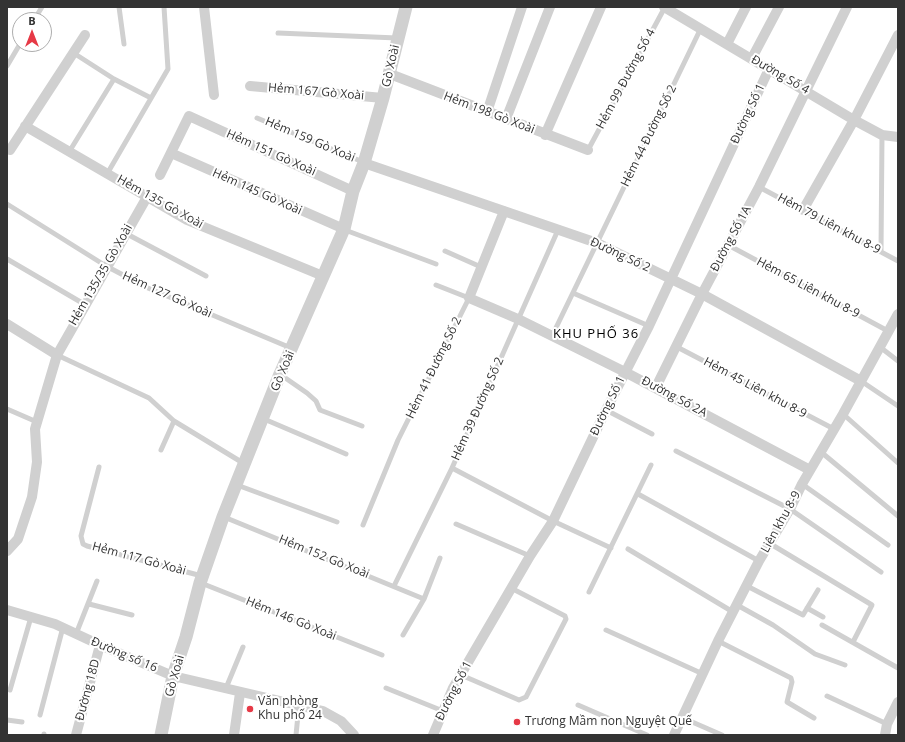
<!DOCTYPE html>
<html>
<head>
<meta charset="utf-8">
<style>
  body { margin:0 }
  #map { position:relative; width:905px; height:742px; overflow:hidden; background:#fff; font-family:"Open Sans",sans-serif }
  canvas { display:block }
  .frame { position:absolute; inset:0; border:8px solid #333; pointer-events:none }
  .north { position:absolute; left:12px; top:12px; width:40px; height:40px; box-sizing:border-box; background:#fff; border:1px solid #adadad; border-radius:50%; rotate:0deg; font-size:11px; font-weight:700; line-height:16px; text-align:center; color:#333 }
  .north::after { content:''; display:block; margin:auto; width:14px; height:18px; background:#e63946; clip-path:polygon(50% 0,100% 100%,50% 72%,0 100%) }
</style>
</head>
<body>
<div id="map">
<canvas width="905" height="742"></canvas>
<div class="frame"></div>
<div class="north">B</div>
</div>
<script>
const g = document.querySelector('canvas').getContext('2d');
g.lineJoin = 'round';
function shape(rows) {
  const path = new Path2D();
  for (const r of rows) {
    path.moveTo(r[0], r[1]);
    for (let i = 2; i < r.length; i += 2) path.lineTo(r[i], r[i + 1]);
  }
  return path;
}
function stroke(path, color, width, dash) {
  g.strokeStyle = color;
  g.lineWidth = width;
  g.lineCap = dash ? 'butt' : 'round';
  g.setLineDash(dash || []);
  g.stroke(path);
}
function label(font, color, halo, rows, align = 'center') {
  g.font = font + ' "Open Sans",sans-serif';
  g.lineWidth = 4;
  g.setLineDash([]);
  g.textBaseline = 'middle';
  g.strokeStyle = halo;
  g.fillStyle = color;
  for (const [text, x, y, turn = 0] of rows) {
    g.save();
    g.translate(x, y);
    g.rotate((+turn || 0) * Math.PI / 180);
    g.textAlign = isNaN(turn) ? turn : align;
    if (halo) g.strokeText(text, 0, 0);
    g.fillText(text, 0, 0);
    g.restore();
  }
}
stroke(shape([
  [119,7,124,44],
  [34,20,42,7],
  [278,33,397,38],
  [72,52,114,79,151,98],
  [7,66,20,44],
  [257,118,363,162],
  [588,150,665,7],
  [69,152,114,79],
  [107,174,168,69,164,7],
  [759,187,898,261],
  [7,204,106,266,148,288,291,348],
  [345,230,436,264],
  [125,233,206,276],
  [728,245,888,331],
  [445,251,481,267],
  [881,252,882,135],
  [7,259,84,304],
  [573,293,649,326],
  [552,336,701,28],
  [677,347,834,429],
  [880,347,898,361],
  [57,355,149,398,174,421,243,463],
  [281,375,307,393,316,401,320,410,362,426],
  [861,381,898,406],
  [7,409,37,422],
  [606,410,652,434],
  [843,414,898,463],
  [264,419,346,454],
  [161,450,174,421],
  [676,451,790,509,881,572],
  [821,452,898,516],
  [99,467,81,536,83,544,87,546,202,576],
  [452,468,553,521,611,548],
  [802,484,888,545],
  [237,485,337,522],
  [638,494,759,561],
  [224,517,424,599],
  [456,524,530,556],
  [363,525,398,440,469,298,436,285],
  [769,543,872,605,853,642],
  [628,549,733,612],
  [201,583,382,655],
  [394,586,452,468,558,230],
  [747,586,803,615,818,590],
  [589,592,651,465],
  [89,604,132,615],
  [737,605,773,625,815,654,845,665],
  [807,608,823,617],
  [822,625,898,668],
  [606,630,703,674],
  [76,634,97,581],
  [403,635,424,599,440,558],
  [718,641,791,678,792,682,787,702,814,718],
  [461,675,519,700,526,697,566,619,565,616,511,588],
  [226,688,243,647],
  [386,688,443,711],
  [10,690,31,617],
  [827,696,887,724],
  [578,705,647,735],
  [40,715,63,627],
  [683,718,722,735],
  [7,720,22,722],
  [44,735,44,734],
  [296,735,299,705]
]), '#d0d0d0', 5);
stroke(shape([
  [204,7,214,95],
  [664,7,854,120,882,135,898,137],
  [727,44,746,7],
  [752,58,779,7],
  [390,74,588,150],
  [250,86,383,98],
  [487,112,522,7],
  [506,119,550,7],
  [25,126,187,220,323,276],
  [545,135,601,7],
  [10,150,85,35],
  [171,153,344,229],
  [364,163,597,243,702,294,861,381],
  [160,175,189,116,353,191],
  [803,210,854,120,898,35],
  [504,211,469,298,518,319,625,372,810,470],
  [7,324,57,355],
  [656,387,702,294,759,187,847,7],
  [7,551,18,539,32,497,37,462,35,429,57,355,147,197],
  [7,610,55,624,100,645,173,676,323,711,341,721,354,735],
  [76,735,100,645],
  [234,735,240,693],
  [433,735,453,688,530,556,553,521,606,410,649,326,769,69],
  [674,735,718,641,759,561,790,509,802,484,843,414,898,314],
  [885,735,887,724,898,702]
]), '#d0d0d0', 10);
stroke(shape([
  [161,735,173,676,186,637,200,583,223,517,280,374,344,229,353,191,364,163,383,98,406,7]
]), '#d0d0d0', 13);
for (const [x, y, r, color] of [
  [250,709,4,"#e63946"],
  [517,722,4,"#e63946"]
]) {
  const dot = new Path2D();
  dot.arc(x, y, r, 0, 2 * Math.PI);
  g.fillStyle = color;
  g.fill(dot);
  stroke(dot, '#fff', 1.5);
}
label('12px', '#333', '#fff', [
  ["Gò Xoài",391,66,-77],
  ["Đường Số 4",780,75,30],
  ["Hẻm 99 Đường Số 4",626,79,-62],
  ["Hẻm 167 Gò Xoài",316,92,5],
  ["Hẻm 198 Gò Xoài",489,113,21],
  ["Đường Số 1",748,114,-65],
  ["Hẻm 44 Đường Số 2",649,136,-64],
  ["Hẻm 159 Gò Xoài",310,140,23],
  ["Hẻm 151 Gò Xoài",271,153,24],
  ["Hẻm 145 Gò Xoài",257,192,24],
  ["Hẻm 135 Gò Xoài",160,202,29],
  ["Hẻm 79 Liên khu 8-9",829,224,28],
  ["Đường Số 1A",731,239,-62],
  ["Đường Số 2",620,255,25],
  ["Hẻm 135/35 Gò Xoài",101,275,-60],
  ["Hẻm 65 Liên khu 8-9",808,288,28],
  ["Hẻm 127 Gò Xoài",167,295,24],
  ["Hẻm 41 Đường Số 2",434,368,-64],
  ["Gò Xoài",283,371,-67],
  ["Hẻm 45 Liên khu 8-9",755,388,28],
  ["Đường Số 2A",674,397,28],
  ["Đường Số 1",608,406,-64],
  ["Hẻm 39 Đường Số 2",478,409,-66],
  ["Liên khu 8-9",781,522,-61],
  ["Hẻm 152 Gò Xoài",324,557,22],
  ["Hẻm 117 Gò Xoài",139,559,15],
  ["Hẻm 146 Gò Xoài",291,619,22],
  ["Đường số 16",124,655,23],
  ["Gò Xoài",175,676,-74],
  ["Đường 18D",88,690,-75],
  ["Đường Số 1",454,691,-63]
]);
label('12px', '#333', '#fff', [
  ["Văn phòng",258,702],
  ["Khu phố 24",258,716],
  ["Trương Mầm non Nguyệt Quế",525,722]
], 'left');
g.letterSpacing = '1px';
label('13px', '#000', '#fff', [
  ["KHU PHỐ 36",596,334]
]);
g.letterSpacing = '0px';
</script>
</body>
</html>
